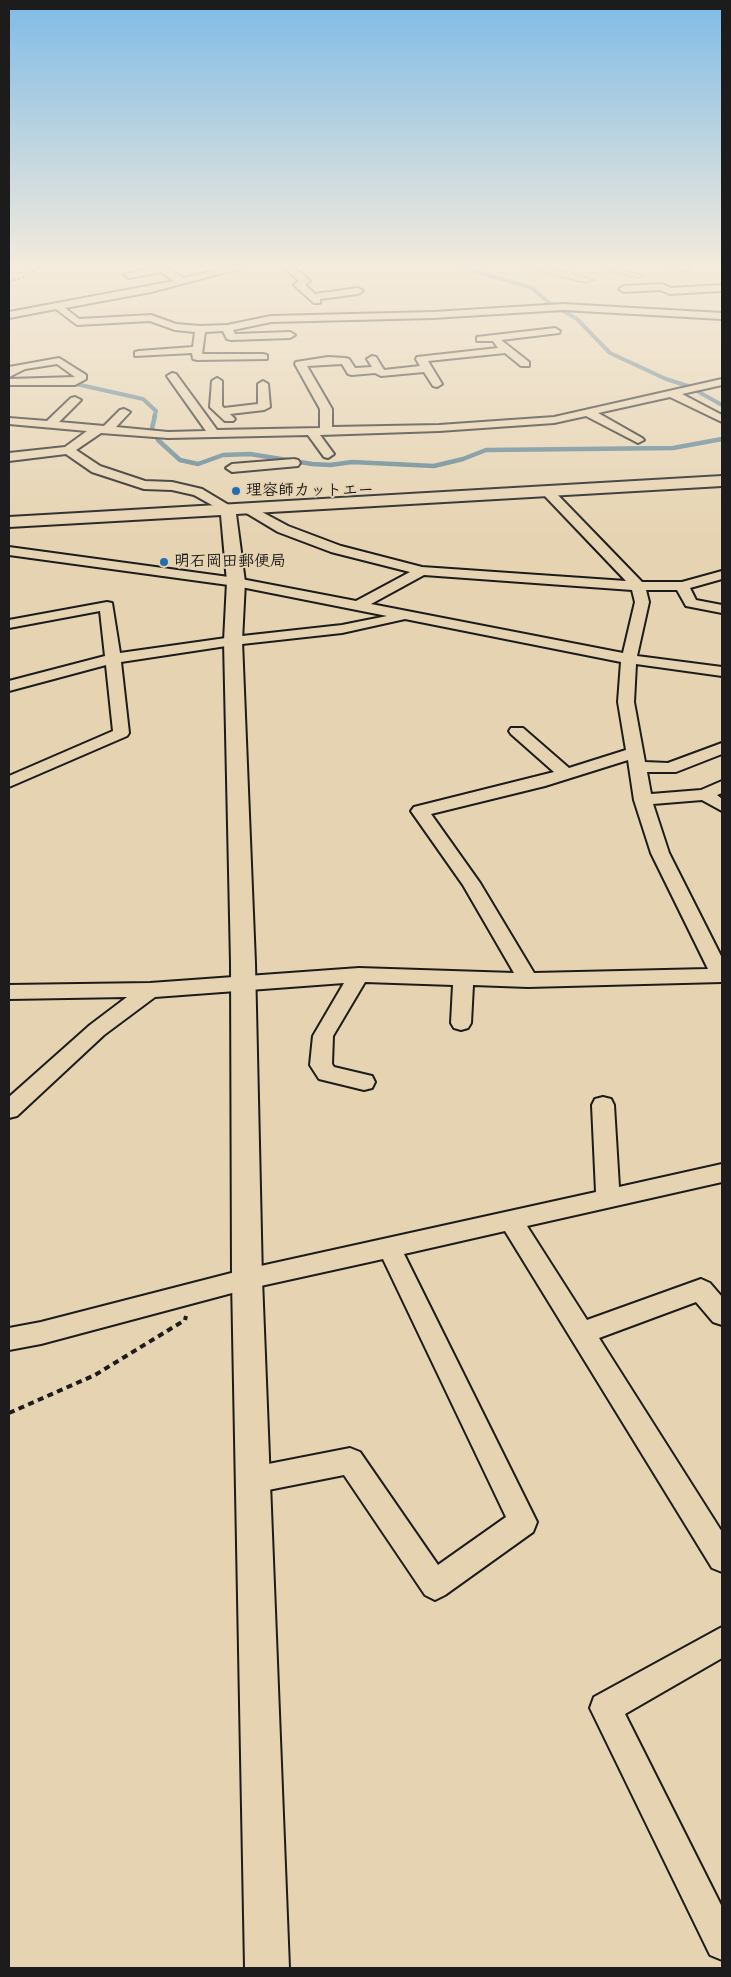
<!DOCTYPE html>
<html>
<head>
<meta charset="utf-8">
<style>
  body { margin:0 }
  #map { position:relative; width:731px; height:1977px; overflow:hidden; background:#e6d3b1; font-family:Itim,sans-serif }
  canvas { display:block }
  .frame { position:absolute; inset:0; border:10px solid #1c1c1c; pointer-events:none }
</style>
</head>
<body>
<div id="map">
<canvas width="731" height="1977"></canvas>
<div class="frame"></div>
</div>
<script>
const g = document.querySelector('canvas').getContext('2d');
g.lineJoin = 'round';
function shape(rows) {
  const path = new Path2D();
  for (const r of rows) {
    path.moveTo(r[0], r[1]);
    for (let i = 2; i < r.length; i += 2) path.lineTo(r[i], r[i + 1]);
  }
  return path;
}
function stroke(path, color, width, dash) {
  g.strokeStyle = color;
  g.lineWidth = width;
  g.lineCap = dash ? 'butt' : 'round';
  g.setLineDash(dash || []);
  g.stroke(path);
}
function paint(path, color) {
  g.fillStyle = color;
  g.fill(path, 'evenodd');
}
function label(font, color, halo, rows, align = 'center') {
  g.font = font + ' Itim,"Klee One",sans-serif';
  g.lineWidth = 4;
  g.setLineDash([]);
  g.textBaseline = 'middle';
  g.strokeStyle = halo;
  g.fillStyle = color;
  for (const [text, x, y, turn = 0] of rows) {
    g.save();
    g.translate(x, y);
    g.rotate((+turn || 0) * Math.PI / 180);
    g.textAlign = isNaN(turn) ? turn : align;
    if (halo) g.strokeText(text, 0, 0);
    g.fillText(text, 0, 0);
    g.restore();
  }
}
stroke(shape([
  [461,267,532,288,548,302,577,319,610,353,666,379,688,386,722,405],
  [9,384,76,384,143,399,156,411,154,417]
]), '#598193', 4);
stroke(shape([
  [155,416,152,428,158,440,180,460,198,464,223,455,250,454,312,464,330,465,352,462,434,466,463,459,486,450,673,448,722,439]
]), '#598193', 4.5);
const building = shape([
  [522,267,564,270,594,280,585,283,522,267],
  [612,267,644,275,638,278,605,270,612,267],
  [662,267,686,267,694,269,685,272,662,267]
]);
paint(building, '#f4bfa7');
stroke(building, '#1c1c1c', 1);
const minor = shape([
  [30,267,39,267,34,270,30,267],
  [150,267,166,267,183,278,230,267,245,267,151,292,65,308,79,319,151,315,176,324,200,326,227,325,271,316,433,312,563,304,722,313,722,319,563,310,433,318,271,322,233,330,235,334,290,332,295,335,290,338,231,340,227,339,223,331,205,332,202,354,263,354,267,355,267,359,197,360,193,359,192,353,135,356,135,352,139,351,193,347,195,332,175,330,150,321,77,325,56,309,9,318,9,312,174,281,161,272,129,278,124,275,150,267],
  [283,267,293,267,308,279,310,281,305,285,315,294,358,288,363,291,358,294,320,299,320,303,314,303,294,285,299,281,283,267],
  [662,284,671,288,722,285,722,291,670,294,660,290,624,292,619,289,624,286,662,284],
  [555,328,560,331,559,333,501,340,529,362,529,366,521,366,505,353,428,361,442,384,437,387,433,386,424,372,381,376,375,373,352,375,348,374,342,364,307,366,332,409,332,427,439,425,554,417,722,379,722,385,682,394,722,415,722,422,670,397,598,413,642,438,644,440,638,443,586,416,554,423,439,431,320,435,334,454,328,458,324,457,308,435,168,438,101,433,76,450,100,466,145,481,172,482,202,489,232,507,234,510,232,513,228,514,194,495,172,490,144,489,92,472,66,454,9,461,9,453,65,447,87,431,9,424,9,418,47,421,71,398,75,397,81,400,59,422,104,426,120,410,124,409,130,412,116,427,168,432,206,431,167,376,172,373,176,374,217,430,320,428,320,409,295,364,296,362,328,357,345,358,349,359,355,368,372,367,367,359,372,356,376,357,384,370,420,366,416,359,417,357,498,348,493,341,477,341,477,337,555,328],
  [59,358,86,375,86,379,75,385,9,385,9,379,75,377,57,364,25,369,9,377,9,367,59,358],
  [217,378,222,381,222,406,224,408,258,404,258,384,263,381,268,384,270,407,264,410,230,414,235,419,233,421,225,421,210,407,212,381,217,378],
  [294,459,298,460,300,463,298,466,232,472,226,468,232,464,294,459],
  [547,487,551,488,642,582,682,582,722,571,722,579,690,588,696,600,722,605,722,613,686,606,677,590,646,590,649,602,637,656,722,667,722,676,636,664,634,702,645,762,668,763,722,743,722,754,676,772,647,772,651,794,701,790,722,781,722,793,717,795,722,799,722,811,702,800,653,804,669,853,722,958,722,982,528,987,473,985,471,1023,468,1028,461,1030,454,1028,451,1023,453,985,365,982,333,1036,332,1064,334,1067,372,1076,375,1082,372,1088,364,1090,319,1079,310,1065,313,1036,344,983,155,997,104,1035,17,1116,9,1118,9,1097,90,1025,127,997,9,999,9,985,150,983,359,968,514,973,463,885,411,811,414,807,554,772,511,734,509,731,511,728,523,728,569,768,626,750,618,702,621,662,405,619,342,633,233,645,121,662,129,733,127,736,9,787,9,776,113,731,106,665,9,691,9,681,105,656,100,611,9,628,9,620,107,602,112,603,120,653,233,637,342,625,387,616,236,586,9,555,9,547,236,578,356,601,410,572,331,552,278,532,243,511,241,508,243,505,247,504,288,526,341,546,422,567,626,581,543,494,541,491,543,488,547,487],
  [424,575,632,590,635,602,623,653,371,604,424,575],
  [628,760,634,800,651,853,708,969,534,973,480,883,431,814,545,786,628,760],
  [603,1097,611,1099,614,1105,619,1187,722,1164,722,1182,527,1226,587,1320,701,1279,710,1283,722,1297,722,1325,713,1322,696,1302,599,1338,722,1532,722,1572,712,1568,505,1231,404,1254,537,1522,533,1532,445,1595,435,1600,425,1595,344,1475,253,1493,243,1489,239,1480,243,1471,253,1467,350,1448,360,1452,438,1565,506,1517,383,1259,247,1289,41,1344,9,1350,9,1328,41,1322,247,1269,596,1192,592,1105,595,1099,603,1097],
  [722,1627,722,1658,625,1714,722,1907,722,1960,710,1955,590,1708,594,1697,722,1627]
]);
const tertiary = shape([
  [722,476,722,486,236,514,245,582,242,641,255,963,262,1279,289,1968,245,1968,232,1279,231,963,224,641,227,582,221,515,9,527,9,517,722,476]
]);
stroke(minor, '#1c1c1c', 4);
stroke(tertiary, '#1c1c1c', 4);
stroke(shape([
  [9,282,24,277]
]), '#1c1c1c', 2, [2.5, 2]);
stroke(shape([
  [9,1413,95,1375,185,1320,186,1316]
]), '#1c1c1c', 4, [6, 4.5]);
paint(minor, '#e6d3b1');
paint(tertiary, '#e6d3b1');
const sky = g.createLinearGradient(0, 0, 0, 544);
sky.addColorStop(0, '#7fbbe6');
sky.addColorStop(0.49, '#f4ebdc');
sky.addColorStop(1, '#f4ebdc00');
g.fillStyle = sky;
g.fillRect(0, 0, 731, 544);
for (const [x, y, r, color] of [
  [236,491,5,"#1f6fb2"],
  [164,562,5,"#1f6fb2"]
]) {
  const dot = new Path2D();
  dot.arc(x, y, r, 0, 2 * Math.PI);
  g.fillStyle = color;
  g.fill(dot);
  stroke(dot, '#e6d3b1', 2);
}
label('bold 16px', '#1c1c1c', '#e6d3b1', [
  ["理容師カットエー",246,491],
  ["明石岡田郵便局",174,562]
], 'left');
</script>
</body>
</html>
